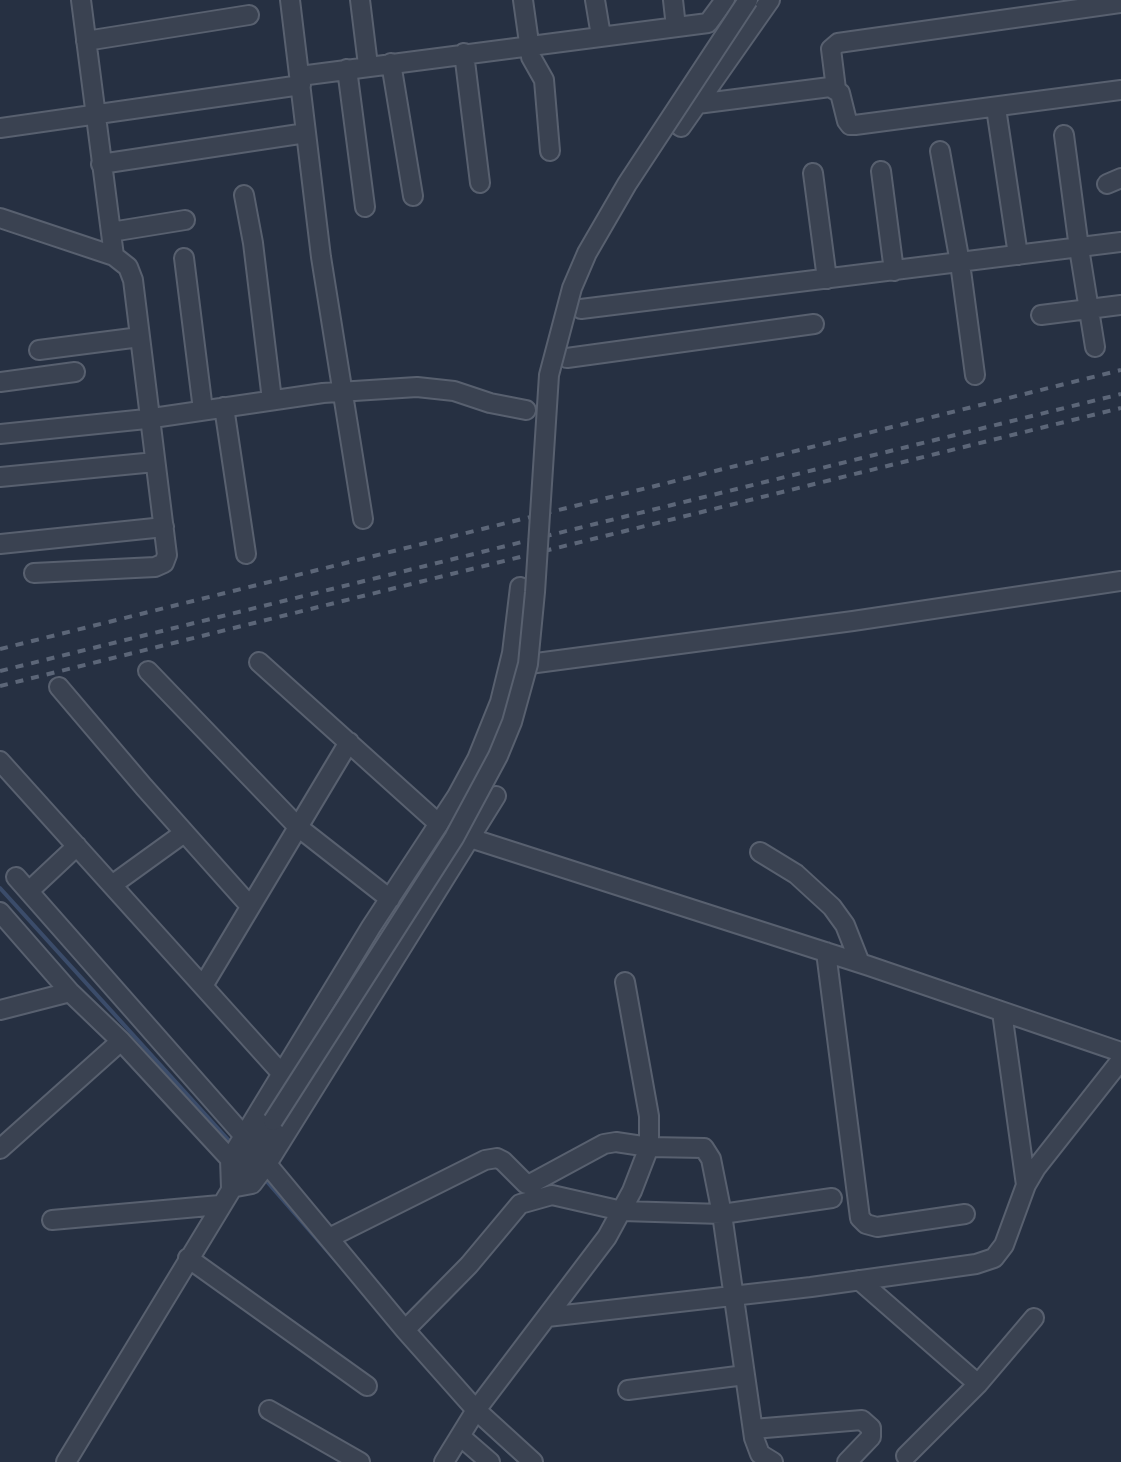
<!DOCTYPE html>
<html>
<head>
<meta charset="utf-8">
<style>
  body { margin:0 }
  canvas { display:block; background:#263042 }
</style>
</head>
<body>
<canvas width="1121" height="1462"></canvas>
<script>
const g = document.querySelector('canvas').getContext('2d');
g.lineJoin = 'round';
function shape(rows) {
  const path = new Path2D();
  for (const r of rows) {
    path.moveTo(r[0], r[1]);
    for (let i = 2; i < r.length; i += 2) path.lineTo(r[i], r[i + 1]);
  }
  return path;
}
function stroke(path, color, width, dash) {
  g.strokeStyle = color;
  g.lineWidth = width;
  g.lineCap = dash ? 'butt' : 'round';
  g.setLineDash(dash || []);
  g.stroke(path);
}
stroke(shape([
  [0,888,232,1144],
  [263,1177,336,1261],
  [476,1422,520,1462]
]), '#3b4c6a', 4);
const minor = shape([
  [81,0,114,256],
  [290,0,321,257,363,519],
  [360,0,368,65],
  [523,0,531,57,544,80,550,151],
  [595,0,601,36],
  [673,0,676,27],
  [86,41,249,15],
  [464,53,480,183],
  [391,63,413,196],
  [347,69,365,207],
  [300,76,708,23,725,0],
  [836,89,831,49,838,43,1121,3],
  [697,104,830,87,840,93,847,121,850,125,855,125,1121,90],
  [996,108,1018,255],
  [681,127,770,0],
  [0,128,301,85],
  [1064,135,1079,248,1095,347],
  [940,151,960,263,975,375],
  [101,164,306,133],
  [881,171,894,271],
  [813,173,827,279],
  [1107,184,1121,178],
  [244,195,253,243,272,400],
  [0,218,114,256,128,267,133,280,167,555,164,563,155,567,34,573],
  [111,232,185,220],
  [184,258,203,410],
  [581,309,1121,242],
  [1041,315,1121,305],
  [39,350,140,337],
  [567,358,814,324],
  [0,382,75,372],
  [224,407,246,554],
  [0,434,146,419,323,393,417,387,454,391,490,403,526,410],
  [0,477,155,462],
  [0,544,164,527],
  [259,662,439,824],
  [514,666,853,621,1121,581],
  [148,671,298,827,390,899],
  [59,687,144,787,250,906],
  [0,761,282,1074],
  [496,796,267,1164,252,1184,231,1188,230,1159,371,927,457,796,477,759,500,702,512,653,520,587],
  [470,838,869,966,1121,1052],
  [760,852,796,874,832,907,845,925,860,963],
  [16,877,244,1136],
  [112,885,184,833],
  [29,891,77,846],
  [0,912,70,992,121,1041,230,1159],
  [826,952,860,1218,866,1224,877,1227,965,1214],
  [203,986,349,742],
  [0,1010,70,992],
  [1002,1012,1026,1185],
  [0,1149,121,1041],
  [267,1164,405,1330,476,1410,533,1462],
  [52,1220,220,1205],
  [329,1238,485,1160,497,1158,503,1161,526,1184,532,1183,604,1144,616,1142,649,1147,704,1148,711,1159,722,1214,754,1438,760,1454,773,1462],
  [188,1258,367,1386],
  [859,1280,978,1384],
  [547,1317,811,1287,976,1264,994,1258,1004,1245,1026,1185,1036,1168,1121,1060],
  [405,1330,469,1265,520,1204,552,1195,622,1211,722,1214,832,1198],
  [628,1390,745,1375],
  [269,1410,360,1462],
  [753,1429,862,1420,871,1428,871,1437,847,1462],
  [460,1436,490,1462],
  [906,1456,978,1384,1034,1318],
  [66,1462,273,1121],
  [444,1462,476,1410,607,1237,632,1191,649,1147,649,1116,625,982]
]);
stroke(minor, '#58606f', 22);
stroke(minor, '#3a4251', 18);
stroke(shape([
  [0,649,1121,370],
  [0,671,1121,394],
  [0,686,1121,408]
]), '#5c6678', 4, [8, 8]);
const minorBridge = shape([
  [273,1121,454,838,498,756,512,722,528,664,535,592,549,375,572,288,587,253,627,184,748,0]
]);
stroke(minorBridge, '#58606f', 22, []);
stroke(minorBridge, '#3a4251', 18);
</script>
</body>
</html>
